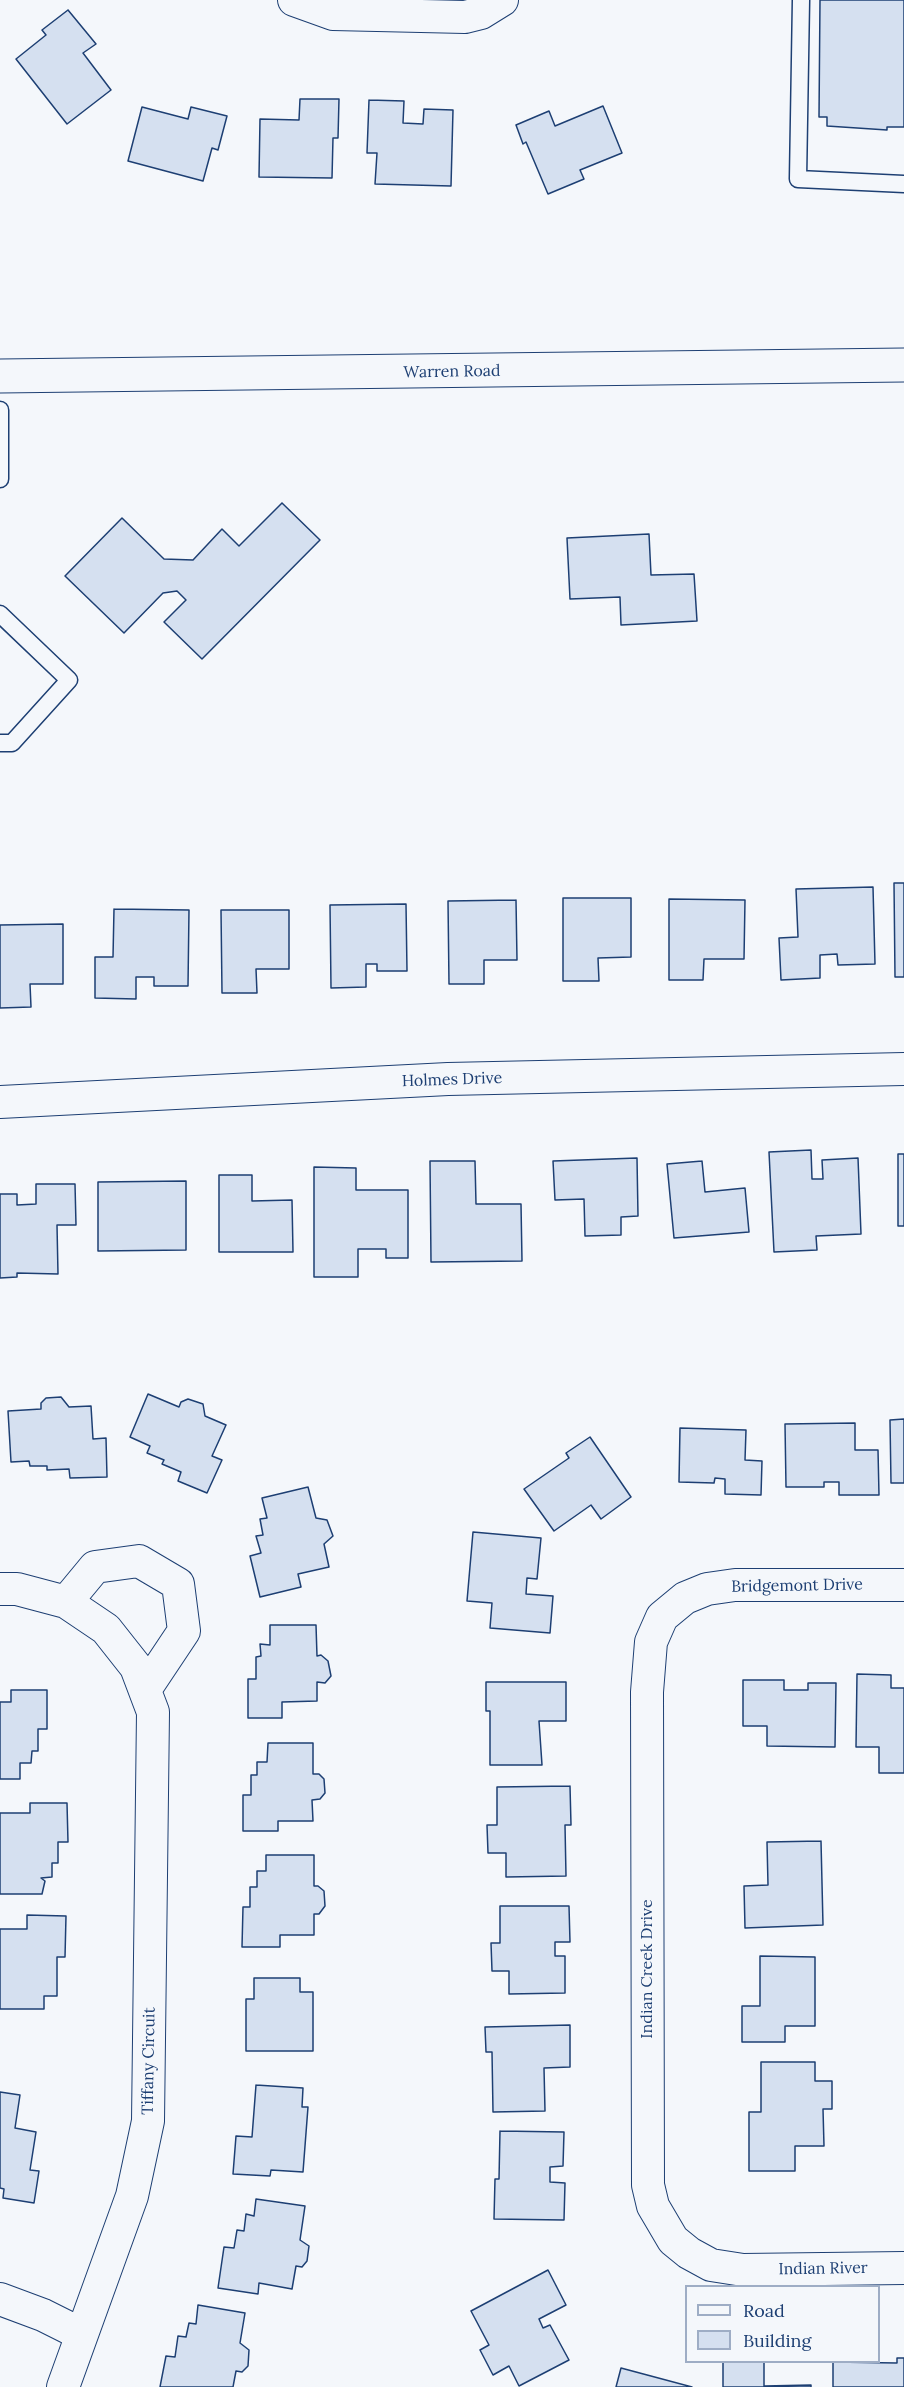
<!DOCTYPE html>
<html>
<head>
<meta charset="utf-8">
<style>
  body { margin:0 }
  #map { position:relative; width:904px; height:2387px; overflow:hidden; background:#f4f7fb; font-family:Lora,serif }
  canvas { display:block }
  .legend { position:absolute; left:685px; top:2285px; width:195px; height:78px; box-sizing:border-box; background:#f4f7fb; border:2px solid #9eadc5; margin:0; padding:8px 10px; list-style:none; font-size:18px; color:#1d3f73 }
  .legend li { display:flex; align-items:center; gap:12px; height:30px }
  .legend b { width:30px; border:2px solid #9eadc5 }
</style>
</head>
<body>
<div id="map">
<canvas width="904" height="2387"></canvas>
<ul class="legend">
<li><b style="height:8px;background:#f4f7fb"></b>Road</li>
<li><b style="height:16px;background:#d5e0f0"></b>Building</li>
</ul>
</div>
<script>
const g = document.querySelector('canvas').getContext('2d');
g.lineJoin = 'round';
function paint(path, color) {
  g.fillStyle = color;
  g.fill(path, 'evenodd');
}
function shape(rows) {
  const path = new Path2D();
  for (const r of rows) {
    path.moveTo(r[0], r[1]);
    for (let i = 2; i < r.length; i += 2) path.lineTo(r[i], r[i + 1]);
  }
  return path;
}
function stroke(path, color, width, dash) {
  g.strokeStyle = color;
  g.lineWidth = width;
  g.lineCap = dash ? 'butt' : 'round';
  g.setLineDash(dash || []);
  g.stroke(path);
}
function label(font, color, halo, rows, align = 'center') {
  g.font = font + ' Lora,serif';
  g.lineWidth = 4.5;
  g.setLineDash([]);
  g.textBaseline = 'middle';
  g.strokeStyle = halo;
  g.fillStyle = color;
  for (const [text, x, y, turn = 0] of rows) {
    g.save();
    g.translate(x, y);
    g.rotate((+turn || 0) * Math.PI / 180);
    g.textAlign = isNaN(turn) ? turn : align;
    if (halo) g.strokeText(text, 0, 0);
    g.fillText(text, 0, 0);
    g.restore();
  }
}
const building = shape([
  [820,0,904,0,904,127,887,127,887,130,827,126,827,117,819,117,820,0],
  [68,10,96,44,83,53,111,90,67,124,16,59,46,35,42,30,68,10],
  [300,99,339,99,338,138,333,138,332,178,259,177,260,119,299,120,300,99],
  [369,100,404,101,403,123,423,124,424,109,453,110,451,186,375,184,377,153,367,153,369,100],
  [603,106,622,153,580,170,584,179,548,194,526,142,523,144,516,125,549,111,555,126,603,106],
  [142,107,188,119,191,107,227,116,218,150,212,148,203,181,128,161,142,107],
  [282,503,320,540,202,659,164,622,186,600,177,591,163,593,124,633,65,576,122,518,164,559,193,560,222,529,239,546,282,503],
  [649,534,651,575,694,574,697,621,621,625,620,597,570,599,567,538,649,534],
  [894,883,904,883,904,977,895,977,894,883],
  [873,887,875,964,838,965,837,954,820,955,820,978,781,980,779,938,798,937,796,889,873,887],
  [563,898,631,898,631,957,598,958,599,981,563,981,563,898],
  [669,899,745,900,744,959,704,959,703,980,669,980,669,899],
  [516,900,517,960,484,960,484,984,449,984,448,901,516,900],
  [406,904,407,971,377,971,377,964,366,964,366,987,331,988,330,905,406,904],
  [114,909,189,910,188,986,154,986,154,977,136,977,136,999,95,998,95,957,113,957,114,909],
  [221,910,289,910,289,969,256,969,257,993,222,993,221,910],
  [63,924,63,984,30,984,31,1007,0,1008,0,925,63,924],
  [811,1150,812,1179,823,1179,822,1160,858,1158,861,1234,816,1236,817,1250,774,1252,769,1152,811,1150],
  [898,1154,904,1154,904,1226,898,1226,898,1154],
  [637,1158,638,1216,621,1217,621,1235,585,1236,584,1199,555,1200,553,1161,637,1158],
  [430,1161,475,1161,476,1204,521,1204,522,1261,431,1262,430,1161],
  [702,1161,705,1192,745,1188,749,1232,674,1238,667,1164,702,1161],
  [314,1167,356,1168,356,1190,408,1190,408,1258,386,1258,386,1249,358,1249,358,1277,314,1277,314,1167],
  [219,1175,252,1175,252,1201,292,1200,293,1252,219,1252,219,1175],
  [186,1181,186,1250,98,1251,98,1182,186,1181],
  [36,1184,75,1184,76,1225,57,1225,58,1274,17,1273,17,1277,0,1278,0,1194,17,1194,17,1205,36,1204,36,1184],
  [148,1394,179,1407,181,1402,188,1399,203,1404,205,1416,226,1425,212,1456,222,1460,207,1493,178,1481,181,1472,162,1464,164,1460,147,1453,150,1446,130,1437,148,1394],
  [61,1397,69,1407,91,1406,93,1439,106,1438,107,1477,70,1478,69,1469,47,1470,47,1466,30,1466,29,1461,11,1462,8,1411,41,1409,41,1403,46,1398,61,1397],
  [904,1419,904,1483,891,1483,890,1420,904,1419],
  [855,1423,855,1450,878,1450,879,1495,839,1495,839,1482,824,1482,824,1487,786,1487,785,1424,855,1423],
  [680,1428,746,1430,745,1460,762,1461,761,1495,725,1494,725,1479,715,1478,714,1483,679,1482,680,1428],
  [590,1437,631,1497,601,1519,591,1505,554,1531,524,1489,569,1458,566,1453,590,1437],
  [308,1487,316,1518,327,1520,333,1536,324,1544,329,1567,298,1574,301,1587,260,1597,250,1556,261,1553,256,1536,263,1535,260,1519,267,1518,262,1498,308,1487],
  [473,1532,541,1538,537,1579,527,1578,526,1594,553,1596,550,1633,490,1628,492,1603,467,1601,473,1532],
  [270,1625,316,1625,317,1656,321,1655,328,1661,331,1676,325,1683,317,1682,317,1701,282,1702,282,1718,248,1718,248,1679,256,1679,256,1657,261,1656,260,1644,270,1645,270,1625],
  [857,1674,891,1675,891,1688,904,1688,904,1773,879,1773,879,1747,856,1747,857,1674],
  [743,1680,784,1680,784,1690,808,1690,808,1683,836,1683,835,1747,767,1746,767,1726,743,1726,743,1680],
  [486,1682,566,1682,566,1721,539,1721,542,1765,490,1765,490,1711,486,1711,486,1682],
  [11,1690,47,1690,47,1729,38,1729,38,1751,32,1751,31,1763,20,1763,20,1779,0,1779,0,1702,11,1702,11,1690],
  [268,1743,313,1743,313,1774,319,1774,324,1779,325,1793,320,1799,312,1800,313,1821,278,1821,278,1831,243,1831,243,1795,251,1795,251,1775,257,1775,257,1762,267,1762,268,1743],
  [570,1786,571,1825,565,1825,566,1876,506,1877,506,1853,488,1853,487,1825,497,1825,497,1787,570,1786],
  [30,1803,67,1803,68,1842,58,1842,58,1863,52,1863,52,1877,41,1878,45,1881,42,1894,0,1894,0,1813,30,1813,30,1803],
  [821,1841,823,1925,745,1928,744,1886,768,1885,767,1842,821,1841],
  [266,1855,314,1855,314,1886,318,1886,324,1891,325,1906,319,1914,314,1914,314,1935,280,1935,280,1947,242,1947,243,1907,250,1907,250,1887,257,1887,257,1871,266,1871,266,1855],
  [500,1906,569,1906,570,1942,555,1942,555,1956,565,1956,565,1993,509,1994,509,1971,492,1971,491,1943,500,1943,500,1906],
  [27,1915,66,1916,65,1957,57,1957,57,1996,44,1996,44,2009,0,2009,0,1929,27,1929,27,1915],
  [760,1956,815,1957,815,2026,785,2026,785,2042,742,2042,742,2006,760,2006,760,1956],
  [254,1978,300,1978,300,1992,313,1992,313,2051,246,2051,246,1999,254,1999,254,1978],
  [570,2025,570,2067,544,2068,545,2111,493,2112,492,2052,486,2052,485,2027,570,2025],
  [761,2062,815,2062,815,2081,832,2081,832,2109,823,2109,824,2146,795,2146,795,2171,749,2171,749,2112,761,2112,761,2062],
  [256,2085,303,2088,302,2107,308,2107,303,2172,271,2170,270,2176,233,2174,236,2136,252,2137,256,2085],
  [0,2092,20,2095,15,2128,36,2132,30,2170,39,2171,34,2203,3,2198,4,2189,0,2188,0,2092],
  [500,2131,564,2132,563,2166,550,2167,550,2182,565,2183,564,2220,494,2219,495,2179,499,2179,500,2131],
  [256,2199,305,2206,300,2240,309,2246,307,2261,302,2267,296,2266,292,2289,259,2283,258,2294,218,2288,224,2247,234,2248,237,2230,244,2231,246,2214,254,2216,256,2199],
  [548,2270,566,2305,539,2319,543,2328,550,2325,569,2360,519,2386,509,2366,493,2375,480,2350,489,2345,471,2311,548,2270],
  [198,2305,245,2313,240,2343,249,2350,248,2366,242,2372,236,2371,233,2387,160,2387,166,2356,175,2357,178,2336,186,2337,189,2323,196,2324,198,2305],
  [897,2358,904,2358,904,2387,833,2387,833,2362,897,2363,897,2358],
  [723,2362,764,2362,764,2386,811,2385,811,2387,723,2387,723,2362],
  [621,2368,692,2387,616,2387,621,2368]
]);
paint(building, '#d5e0f0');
stroke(building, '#1d3f73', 1.5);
const service = shape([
  [801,0,798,179,904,184],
  [0,410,0,479],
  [0,614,69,680,12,743,0,743]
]);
const minor = shape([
  [294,0,333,14,465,17,481,13,502,0],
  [0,1102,448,1079,904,1069],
  [904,1585,735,1585,707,1589,685,1598,662,1617,651,1642,647,1692,648,2185,653,2206,673,2240,689,2253,711,2265,743,2270,904,2268],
  [0,1589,17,1589,66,1602,106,1629,136,1667,153,1712,148,2121,132,2196,63,2387],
  [66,1602,95,1567,139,1561,178,1584,184,1631,146,1688],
  [0,2299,43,2315,81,2334]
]);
const secondary = shape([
  [0,376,904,365]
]);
stroke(service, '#1d3f73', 19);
stroke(minor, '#1d3f73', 34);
stroke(secondary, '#1d3f73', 35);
stroke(service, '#f4f7fb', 16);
stroke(minor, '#f4f7fb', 32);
stroke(secondary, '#f4f7fb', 33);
label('16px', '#1d3f73', '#f4f7fb', [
  ["Warren Road",452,372,-1],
  ["Holmes Drive",452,1080,-2],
  ["Bridgemont Drive",797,1586,-1],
  ["Indian Creek Drive",647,1969,-90],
  ["Tiffany Circuit",149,2061,-89],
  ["Indian River",823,2269,-1]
]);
</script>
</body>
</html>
